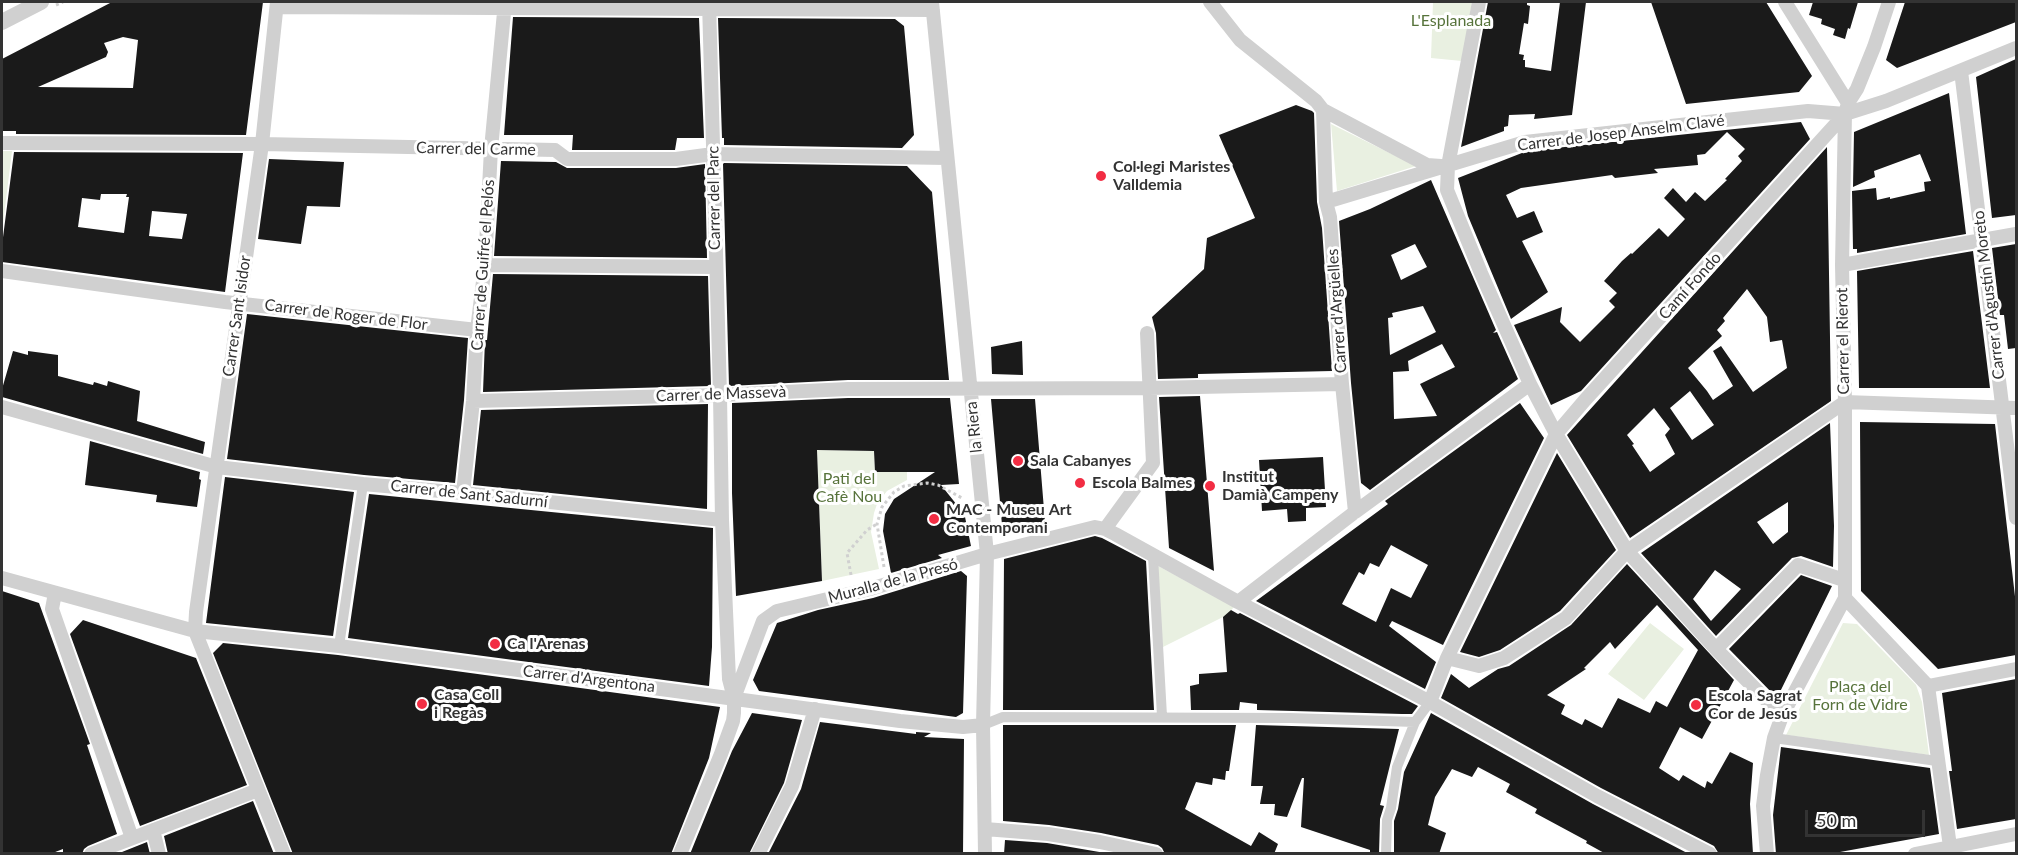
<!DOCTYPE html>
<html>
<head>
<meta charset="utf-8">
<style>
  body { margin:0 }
  #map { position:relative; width:2018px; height:855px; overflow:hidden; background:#fff; font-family:Lato,sans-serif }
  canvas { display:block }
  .frame { position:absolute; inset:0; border:3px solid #333; pointer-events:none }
  .scale { position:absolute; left:1805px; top:810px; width:120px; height:27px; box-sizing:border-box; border:3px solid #333; border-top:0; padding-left:8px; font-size:18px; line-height:21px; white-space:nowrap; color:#333; -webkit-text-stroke:4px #fff; paint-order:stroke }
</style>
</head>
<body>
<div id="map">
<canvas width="2018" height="855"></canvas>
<div class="frame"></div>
<div class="scale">50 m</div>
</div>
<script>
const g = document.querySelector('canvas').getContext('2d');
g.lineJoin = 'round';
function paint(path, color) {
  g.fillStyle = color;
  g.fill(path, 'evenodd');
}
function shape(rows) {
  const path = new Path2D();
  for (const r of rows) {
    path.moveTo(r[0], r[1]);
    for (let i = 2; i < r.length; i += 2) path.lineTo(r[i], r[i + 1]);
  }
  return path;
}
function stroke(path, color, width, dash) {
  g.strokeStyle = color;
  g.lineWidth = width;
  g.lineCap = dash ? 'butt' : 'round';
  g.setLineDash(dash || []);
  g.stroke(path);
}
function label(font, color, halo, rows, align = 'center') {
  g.font = font + ' Lato,sans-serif';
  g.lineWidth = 6;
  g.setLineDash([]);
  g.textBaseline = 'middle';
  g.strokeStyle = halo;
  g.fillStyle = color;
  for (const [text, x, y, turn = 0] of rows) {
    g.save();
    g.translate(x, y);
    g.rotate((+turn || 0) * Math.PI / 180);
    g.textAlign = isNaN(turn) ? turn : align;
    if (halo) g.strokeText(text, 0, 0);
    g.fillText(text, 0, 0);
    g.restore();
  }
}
paint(shape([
  [1433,2,1472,2,1462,61,1431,58],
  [1331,124,1416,166,1337,191],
  [2,151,12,151,2,232],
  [817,450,874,451,875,471,907,472,907,480,887,491,877,504,874,513,871,532,879,569,822,581],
  [1149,561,1234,607,1227,615,1163,647],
  [1650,623,1684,649,1644,700,1608,674],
  [1843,623,1857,624,1916,685,1922,702,1929,755,1786,735]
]), '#e9f0e1');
paint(shape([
  [112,2,263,2,246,135,16,134,16,131,2,131,2,59],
  [123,37,138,40,133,88,38,87,106,57,108,52,104,43],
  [1488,2,1527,2,1527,5,1530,6,1528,24,1524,23,1519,54,1524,55,1523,60,1525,60,1525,67,1551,71,1560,2,1586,2,1572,115,1534,119,1535,114,1509,115,1508,126,1504,127,1504,131,1461,147],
  [1651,2,1766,2,1812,76,1799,92,1686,104],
  [1813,2,1858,2,1850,29,1848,28,1845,39,1833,35,1835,29,1821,24,1822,19,1809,15],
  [1905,2,2016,2,2016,22,1897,68,1886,60],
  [513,17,699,18,704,138,677,138,675,150,572,150,573,135,504,135],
  [718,18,895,19,904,26,914,135,902,148,724,145,724,138,722,138],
  [2016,59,2016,215,1992,218,1976,77],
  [1949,93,1966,234,1857,253,1857,249,1853,249,1852,191,1876,188,1877,200,1890,197,1890,199,1925,191,1924,182,1931,181,1920,154,1874,171,1875,177,1853,187,1854,132],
  [1296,105,1312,111,1314,113,1317,202,1322,228,1332,371,1198,374,1198,378,1158,379,1156,333,1152,317,1204,269,1207,238,1255,218,1219,135],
  [1801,122,1810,139,1581,391,1551,405,1514,325,1562,307,1560,322,1580,342,1615,307,1609,301,1617,293,1604,281,1622,261,1631,253,1632,254,1659,228,1668,237,1685,219,1664,198,1673,188,1686,202,1695,192,1705,201,1727,180,1725,179,1742,161,1738,156,1745,149,1727,132,1705,154,1697,155,1698,165,1654,169,1658,173,1615,178,1612,175,1521,188,1506,195,1517,218,1534,211,1543,232,1522,241,1548,292,1511,319,1468,216,1458,178,1527,151],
  [1827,147,1831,401,1630,538,1567,435],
  [1747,289,1767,317,1770,342,1782,340,1787,368,1753,392,1721,346,1713,351,1733,386,1713,400,1707,391,1688,368,1722,336,1717,330,1725,321,1723,318],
  [1690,391,1714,425,1692,440,1670,408],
  [1654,408,1670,429,1665,435,1675,454,1650,472,1632,445,1634,444,1627,435],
  [14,152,243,153,225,292,2,262,2,245],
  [101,194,127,194,126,197,129,197,124,233,78,227,82,198,100,200],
  [152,211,187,214,182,239,149,236],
  [269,159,344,162,340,207,307,206,301,244,258,239],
  [501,161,556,162,567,168,676,168,705,164,707,258,494,256],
  [724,163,907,166,932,192,949,380,848,380,729,386,723,164],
  [1431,180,1496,330,1493,333,1497,332,1518,379,1370,490,1361,483,1351,383,1339,221,1370,209],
  [1415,244,1427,267,1401,280,1391,255],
  [1423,306,1436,332,1390,355,1388,318,1393,317,1392,313],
  [1442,344,1455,367,1420,384,1437,416,1394,419,1393,372,1409,371,1408,361],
  [2016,244,2016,348,2008,349,2004,315,2000,315,1992,248],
  [1973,251,1990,388,1859,388,1857,271],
  [493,274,708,276,711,386,483,392,485,340,487,340],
  [247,314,468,338,464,400,455,483,364,475,227,459],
  [1022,341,1023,375,992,374,991,347],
  [13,351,28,355,28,351,58,355,58,376,93,385,94,382,107,386,108,381,140,391,137,421,205,442,203,454,2,397,2,389],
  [1200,396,1214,571,1169,548,1159,397],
  [848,398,950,398,959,484,941,485,957,505,965,517,971,546,938,555,942,558,891,573,883,531,885,514,894,499,935,472,875,472,874,451,817,450,822,581,736,596,732,493,732,403],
  [991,399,1035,399,1045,522,1014,532,1002,525],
  [1520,403,1544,438,1443,645,1392,621,1389,626,1436,662,1425,689,1256,601,1388,504,1385,501],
  [1391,545,1428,565,1411,598,1391,588,1376,622,1342,604,1359,572,1364,575,1370,563,1379,567],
  [708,404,707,509,473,485,481,410],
  [1860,422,1995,424,2016,605,2016,655,1938,669,1861,591],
  [1830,423,1834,526,1833,567,1801,556,1792,558,1716,636,1641,553],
  [1788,502,1788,532,1773,544,1757,522],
  [1715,570,1741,589,1711,621,1693,599],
  [90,441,200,472,199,479,201,480,197,507,156,502,157,495,85,485],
  [1557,453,1616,550,1560,611,1500,650,1479,657,1460,652],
  [1323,457,1326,507,1306,508,1306,521,1288,522,1287,509,1262,511,1259,460],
  [225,477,354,492,333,636,206,623],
  [369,494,713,528,712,647,709,686,348,638],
  [1095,536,1102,538,1146,561,1154,710,1003,710,1004,559],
  [1627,564,1734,680,1702,739,1680,727,1659,768,1679,781,1683,775,1705,788,1707,781,1712,784,1730,752,1753,763,1750,804,1753,854,1719,854,1714,846,1601,788,1441,698,1451,674,1469,688,1498,669,1509,666,1571,625],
  [1657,605,1698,650,1667,707,1656,701,1650,713,1618,698,1602,728,1585,719,1582,725,1561,714,1565,705,1547,695,1586,669,1584,668,1610,642,1615,649],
  [961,571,967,576,963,713,956,717,759,691,753,680,777,623,818,610,873,598],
  [1801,575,1832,586,1777,698,1729,649],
  [2,591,39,603,90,744,87,745,117,834,88,846,84,849,82,854,63,854,63,849,50,854,2,854],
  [1231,610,1238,614,1240,613,1418,706,1412,714,1402,714,1257,710,1257,704,1240,702,1239,710,1191,710,1190,686,1199,684,1199,674,1227,672,1223,617],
  [83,620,196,658,247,785,140,826,70,634],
  [223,643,338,655,720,707,709,758,671,854,293,854,213,653],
  [2016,679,2016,819,1957,829,1949,771,1952,771,1942,693],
  [752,713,802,720,784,783,749,854,690,854,732,751],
  [1431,713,1593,804,1689,854,1606,854,1586,843,1587,841,1535,813,1537,809,1506,792,1510,784,1478,767,1472,777,1452,769,1435,797,1428,825,1446,833,1439,854,1394,854,1394,821,1398,809,1404,772],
  [820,722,916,734,916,732,931,733,924,737,964,739,963,854,768,854,801,789],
  [1003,725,1236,725,1229,771,1226,771,1225,780,1213,778,1212,785,1196,782,1185,809,1251,846,1259,832,1278,844,1274,854,1165,854,1162,848,1158,845,1101,833,1049,825,1003,821],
  [1256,725,1399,729,1380,805,1384,806,1380,819,1379,854,1370,854,1370,850,1301,827,1304,778,1302,778,1287,817,1274,815,1275,804,1260,804,1263,786,1251,786],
  [1781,747,1930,768,1939,834,1829,854,1776,854,1773,815],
  [253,801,274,854,168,854,164,836],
  [1005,840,1047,843,1111,854,1004,854],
  [147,842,150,854,117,854]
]), '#1a1a1a');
stroke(shape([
  [56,5,63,2],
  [884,567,877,524,882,507,894,492,904,486,927,483,938,485,962,498],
  [851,575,847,553,867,530,877,524]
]), '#d0d0d0', 3, [3, 3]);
stroke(shape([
  [1153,556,1162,716],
  [339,646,363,484],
  [983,725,1003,717,1290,718,1415,722],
  [1774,738,1937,761],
  [1386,854,1387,820,1391,808,1397,767,1415,722,1430,702]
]), '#d0d0d0', 10);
stroke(shape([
  [277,2,262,144,196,612,195,631,284,854],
  [932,2,987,554,983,725,985,854],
  [1210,2,1240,40,1316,101,1323,110,1427,165,1441,166],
  [1479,2,1448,166,1447,190,1481,273,1530,384,1556,434,1627,551,1716,649,1782,716],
  [1785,2,1848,103],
  [277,7,933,10],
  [1961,71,2016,518],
  [1323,110,1326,202,1330,217,1342,384,1355,512],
  [1845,114,1848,103,1857,89,1874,47,1889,2],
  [2,143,262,144,555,150,567,159,676,159,713,154,946,158],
  [1326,202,1525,142,1808,111,1845,114,1886,101,2016,48],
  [485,265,715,267],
  [1842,265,2016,234],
  [2,271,225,302,477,330],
  [473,401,720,395,848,389,1149,388,1342,384],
  [2,407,217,467,363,484,463,493,722,520],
  [463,493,473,401,477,330,485,265,491,149,505,2],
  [1105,529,1153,463,1147,333],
  [2,578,195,631,339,646,900,721,963,727,983,725],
  [55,593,52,609,132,838],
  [1845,598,1928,686,1951,854],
  [1238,602,1355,512,1530,384],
  [1716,649,1798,565,1844,580],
  [1447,658,1479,666,1504,658,1566,618,1627,551,1845,402,2016,408],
  [1928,686,2016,669],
  [734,698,763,621,777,611,870,589,987,554,1095,527,1105,529,1115,534,1238,602,1430,702,1597,796,1710,854],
  [1430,702,1447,658,1556,434,1585,400,1845,114,1842,265,1845,402,1845,598,1782,716,1774,738,1767,775,1763,806,1767,854],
  [985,829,1048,834,1100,842,1156,854],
  [153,830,159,854],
  [91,854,258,790],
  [680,854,721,754,733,721,734,713,734,698,729,679,722,520,720,395,709,2],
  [758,854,792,786,815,709],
  [1915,854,2016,834]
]), '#d0d0d0', 14);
stroke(shape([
  [2,22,41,2]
]), '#d0d0d0', 16);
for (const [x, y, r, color] of [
  [1101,176,6,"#f22d43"],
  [1018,461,6,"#f22d43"],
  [1080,483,6,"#f22d43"],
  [1210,486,6,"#f22d43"],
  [934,519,6,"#f22d43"],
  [495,644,6,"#f22d43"],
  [422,704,6,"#f22d43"],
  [1696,705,6,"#f22d43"]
]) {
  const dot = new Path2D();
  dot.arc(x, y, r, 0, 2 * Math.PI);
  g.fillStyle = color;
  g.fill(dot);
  stroke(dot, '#fff', 2);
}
label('16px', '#57733b', '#fff', [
  ["L'Esplanada",1451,21],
  ["Pati del",849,479],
  ["Cafè Nou",849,497],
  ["Plaça del",1860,687],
  ["Forn de Vidre",1860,705]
]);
label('16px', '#333', '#fff', [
  ["Carrer de Josep Anselm Clavé",1621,133,-7],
  ["Carrer del Carme",476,149,1],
  ["Carrer del Parc",714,198,-91],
  ["Carrer de Guifré el Pelós",483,265,-86],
  ["Camí Fondo",1690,286,-48],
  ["Carrer d'Agustín Moreto",1989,295,-97],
  ["Carrer d'Argüelles",1337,311,-94],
  ["Carrer de Roger de Flor",346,315,7],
  ["Carrer Sant Isidor",237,316,-82],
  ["Carrer el Rierot",1843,341,-91],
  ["Carrer de Massevà",721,394,-2],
  ["la Riera",974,427,-96],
  ["Carrer de Sant Sadurní",469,494,6],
  ["Muralla de la Presó",893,581,-15],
  ["Carrer d'Argentona",589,679,7]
]);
label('bold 16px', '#333', '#fff', [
  ["Col·legi Maristes",1113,167],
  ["Valldemia",1113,185],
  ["Sala Cabanyes",1030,461],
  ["Institut",1222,477],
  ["Damià Campeny",1222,495],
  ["Escola Balmes",1092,483],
  ["MAC - Museu Art",946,510],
  ["Contemporani",946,528],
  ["Ca l'Arenas",507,644],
  ["Casa Coll",434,695],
  ["i Regàs",434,713],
  ["Escola Sagrat",1708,696],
  ["Cor de Jesús",1708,714]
], 'left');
</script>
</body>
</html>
